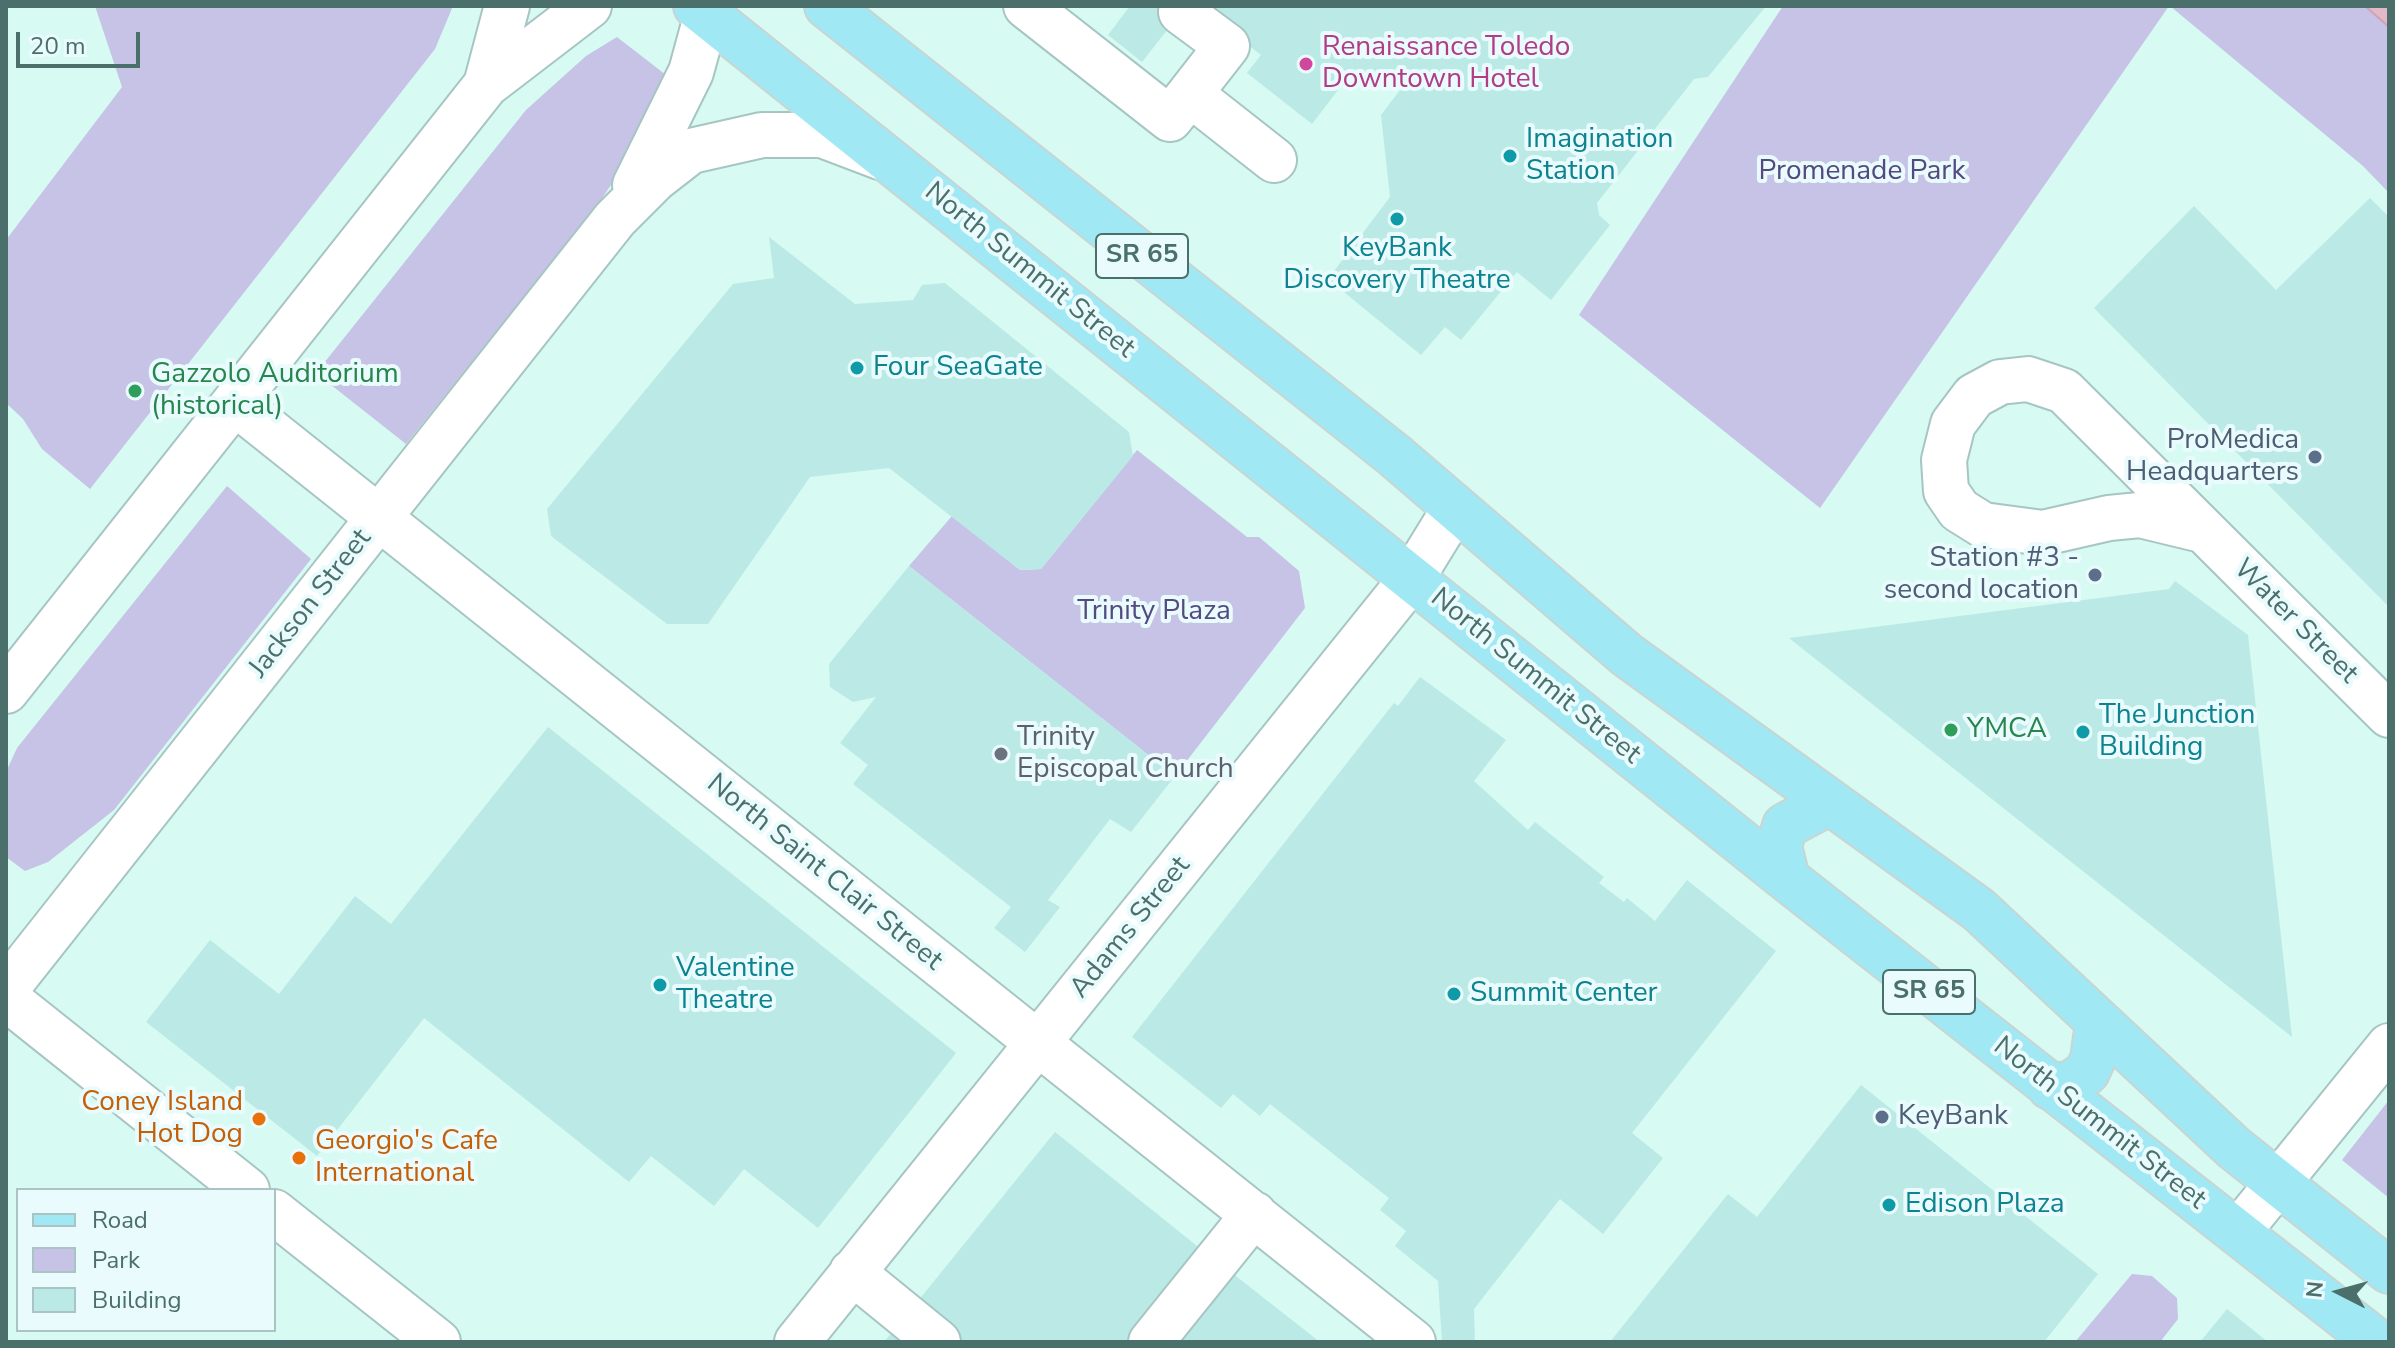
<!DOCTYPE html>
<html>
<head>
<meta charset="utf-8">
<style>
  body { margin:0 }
  #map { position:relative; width:2395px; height:1348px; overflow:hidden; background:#e3f7fa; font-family:"Nunito Sans",sans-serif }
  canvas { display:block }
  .frame { position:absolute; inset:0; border:8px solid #4b706b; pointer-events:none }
  .legend { position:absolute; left:16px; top:1188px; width:260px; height:144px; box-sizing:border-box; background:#e9fbfd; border:2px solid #aac3c3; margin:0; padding:10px 14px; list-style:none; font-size:24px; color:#4b706b }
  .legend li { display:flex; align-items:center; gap:16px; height:40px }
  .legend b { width:40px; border:2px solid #aac3c3 }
  .north { position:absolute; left:2299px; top:1252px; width:80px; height:80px; -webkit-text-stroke:6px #e9fbfd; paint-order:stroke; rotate:276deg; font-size:22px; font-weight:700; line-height:32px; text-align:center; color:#4b706b }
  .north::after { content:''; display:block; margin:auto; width:28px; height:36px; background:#4b706b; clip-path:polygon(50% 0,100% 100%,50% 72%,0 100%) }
  .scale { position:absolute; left:16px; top:32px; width:124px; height:36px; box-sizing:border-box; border:4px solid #4b706b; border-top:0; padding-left:10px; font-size:24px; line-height:28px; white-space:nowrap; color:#4b706b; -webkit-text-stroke:6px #e9fbfd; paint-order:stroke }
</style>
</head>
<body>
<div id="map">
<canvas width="2395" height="1348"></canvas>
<div class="frame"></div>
<ul class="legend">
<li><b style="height:10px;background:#a0e9f4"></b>Road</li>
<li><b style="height:22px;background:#c6c3e6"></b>Park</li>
<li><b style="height:22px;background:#bbeae6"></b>Building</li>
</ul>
<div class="north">N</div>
<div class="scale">20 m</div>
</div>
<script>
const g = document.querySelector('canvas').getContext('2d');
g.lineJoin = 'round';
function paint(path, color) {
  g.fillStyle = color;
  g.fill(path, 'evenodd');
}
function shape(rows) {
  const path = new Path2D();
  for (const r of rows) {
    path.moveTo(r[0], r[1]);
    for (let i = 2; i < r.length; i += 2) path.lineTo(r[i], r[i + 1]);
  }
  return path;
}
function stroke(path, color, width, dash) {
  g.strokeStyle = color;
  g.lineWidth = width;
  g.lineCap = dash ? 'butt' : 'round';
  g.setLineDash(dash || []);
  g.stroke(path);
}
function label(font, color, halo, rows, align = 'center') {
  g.font = font + ' "Nunito Sans",sans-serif';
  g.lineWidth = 8;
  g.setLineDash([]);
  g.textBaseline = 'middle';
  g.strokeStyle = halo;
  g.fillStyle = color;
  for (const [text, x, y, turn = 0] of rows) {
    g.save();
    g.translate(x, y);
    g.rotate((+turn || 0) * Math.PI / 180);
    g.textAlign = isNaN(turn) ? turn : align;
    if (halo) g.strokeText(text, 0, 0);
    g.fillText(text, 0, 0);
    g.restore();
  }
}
paint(shape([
  [6,6,2365,6,2389,27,2389,1342,6,1342],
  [18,1190,274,1190,274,1330,18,1330]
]), '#d7faf3');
paint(shape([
  [95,6,453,6,435,49,90,489,42,449,23,419,6,403,6,240,122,87],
  [1783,6,2169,6,1820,508,1579,315],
  [2170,6,2365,6,2389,26,2389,193,2363,166],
  [617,37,666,75,626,162,599,203,406,444,316,373,526,110,586,56],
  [1137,450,1247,537,1259,537,1299,571,1305,608,1175,776,909,566,952,516,1020,570,1041,569],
  [227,486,311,559,114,810,48,862,25,871,6,857,6,772,17,748],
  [2389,1100,2389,1198,2342,1160],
  [2132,1274,2152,1276,2177,1298,2178,1319,2160,1342,2075,1342]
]), '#c6c3e6');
const water = shape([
  [2365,6,2389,6,2389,27,2365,6]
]);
paint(water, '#e2b9c8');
stroke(water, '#d3a1b2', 2);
paint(shape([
  [1130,6,1186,6,1142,62,1108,35],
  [1199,6,1766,6,1708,77,1694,79,1597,203,1599,215,1610,225,1551,300,1517,272,1461,340,1445,327,1421,355,1328,279,1390,197,1381,115,1410,77,1348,77,1312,124,1247,73,1261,55],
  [2370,198,2389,217,2389,607,2094,308,2194,206,2276,290],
  [769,237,855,304,913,300,922,285,945,283,1129,432,1133,456,1041,569,1020,570,889,468,810,477,708,624,667,624,551,536,547,509,733,284,774,278],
  [909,566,1175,776,1131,832,1110,819,1048,900,1060,907,1025,952,994,928,1011,907,853,784,868,765,840,743,876,697,853,702,830,687,829,664],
  [2175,581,2248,635,2292,1037,1789,638,2169,589],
  [1420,677,1506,740,1474,781,1528,830,1535,822,1604,877,1599,883,1624,902,1627,898,1655,921,1687,880,1776,951,1632,1133,1663,1158,1603,1234,1560,1199,1474,1309,1475,1342,1442,1342,1438,1281,1395,1246,1406,1231,1380,1210,1389,1198,1270,1104,1260,1116,1233,1094,1221,1108,1132,1037,1394,703,1398,706],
  [548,727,956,1053,818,1228,744,1169,714,1206,651,1156,629,1182,424,1018,317,1156,146,1022,210,940,279,994,355,896,391,924],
  [1861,1085,2098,1274,2044,1342,1610,1342,1728,1194,1757,1217],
  [1055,1132,1202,1250,1127,1342,956,1342,913,1307],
  [1232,1273,1320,1342,1177,1342],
  [2227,1309,2268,1342,2200,1342],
  [898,1325,919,1342,884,1342]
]), '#bbeae6');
const minor = shape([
  [1026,6,1170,119,1227,46,1181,12],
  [486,85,507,6],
  [1190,94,1274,160],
  [635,185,691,72,709,6],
  [235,403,1413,1342],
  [2202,530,2140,515,2109,518,2043,533,1983,525,1959,510,1946,491,1944,460,1953,424,1974,396,2000,382,2028,379,2064,391,2389,715],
  [6,691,486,85,589,6],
  [6,989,615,219,655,179,691,151,762,135,822,135,880,157],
  [6,998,247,1190],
  [274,1212,438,1342],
  [2239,1231,2389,1046],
  [852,1272,938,1342],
  [797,1342,1412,578,1455,508],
  [1151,1342,1254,1214]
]);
const major = shape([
  [696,6,1787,879,2377,1342],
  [827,6,1394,455,1627,655,1979,910,2234,1148,2389,1271],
  [1787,879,1779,846,1785,826,1828,803],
  [2050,1087,2072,1083,2087,1072,2093,1059,2098,1023]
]);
stroke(minor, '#a6c5c3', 48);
stroke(major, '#c9d4d3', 48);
stroke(minor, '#fff', 44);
stroke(major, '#a0e9f4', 44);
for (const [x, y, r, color] of [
  [1306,64,8,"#d1479c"],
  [1510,156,8,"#0f9aa8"],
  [1397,219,8,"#0f9aa8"],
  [857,368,8,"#0f9aa8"],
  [135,391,8,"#2e9e5b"],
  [2315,457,8,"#5c6f8a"],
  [2095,575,8,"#5c6f8a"],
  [1951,730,8,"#2e9e5b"],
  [2083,732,8,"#0f9aa8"],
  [1001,754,8,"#6b7280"],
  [660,985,8,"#0f9aa8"],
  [1454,994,8,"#0f9aa8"],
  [1882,1117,8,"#5c6f8a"],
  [259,1119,8,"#e8710a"],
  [299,1158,8,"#e8710a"],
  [1889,1205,8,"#0f9aa8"]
]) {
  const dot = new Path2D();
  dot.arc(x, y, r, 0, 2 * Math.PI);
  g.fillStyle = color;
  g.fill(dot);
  stroke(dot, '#e9fbfd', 3);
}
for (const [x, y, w] of [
  [1142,256,92],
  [1929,992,92]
]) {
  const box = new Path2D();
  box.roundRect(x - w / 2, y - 22, w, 44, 6);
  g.fillStyle = '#e9fbfd';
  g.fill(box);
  stroke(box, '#4b706b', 2);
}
label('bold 26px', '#4b706b', null, [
  ["SR 65",1142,256],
  ["SR 65",1929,992]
]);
label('28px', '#b23c85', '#e9fbfd', [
  ["Renaissance Toledo",1322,48],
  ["Downtown Hotel",1322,80]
], 'left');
label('28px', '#0d838f', '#e9fbfd', [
  ["Imagination",1526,140],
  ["Station",1526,172],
  ["KeyBank",1397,249,"center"],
  ["Discovery Theatre",1397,281,"center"],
  ["Four SeaGate",873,368],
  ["The Junction",2099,716],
  ["Building",2099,748],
  ["Valentine",676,969],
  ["Theatre",676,1001],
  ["Summit Center",1470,994],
  ["Edison Plaza",1905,1205]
], 'left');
label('28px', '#554a80', '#e9fbfd', [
  ["Promenade Park",1862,172],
  ["Trinity Plaza",1154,612]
]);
label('28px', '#4b706b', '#e9fbfd', [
  ["North Summit Street",1029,271,39],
  ["Jackson Street",311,604,-52],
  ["Water Street",2295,622,45],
  ["North Summit Street",1535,677,39],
  ["North Saint Clair Street",824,873,39],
  ["Adams Street",1131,928,-51],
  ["North Summit Street",2099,1124,38]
]);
label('28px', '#27864d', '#e9fbfd', [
  ["Gazzolo Auditorium",151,375],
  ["(historical)",151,407],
  ["YMCA",1967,730]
], 'left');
label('28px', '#4e5e75', '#e9fbfd', [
  ["ProMedica",2299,441],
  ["Headquarters",2299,473],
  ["Station #3 -",2079,559],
  ["second location",2079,591],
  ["KeyBank",1898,1117,"left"]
], 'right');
label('28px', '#5b616d', '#e9fbfd', [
  ["Trinity",1017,738],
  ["Episcopal Church",1017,770]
], 'left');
label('28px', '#c56008', '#e9fbfd', [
  ["Coney Island",243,1103],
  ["Hot Dog",243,1135],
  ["Georgio's Cafe",315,1142,"left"],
  ["International",315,1174,"left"]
], 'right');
</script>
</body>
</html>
